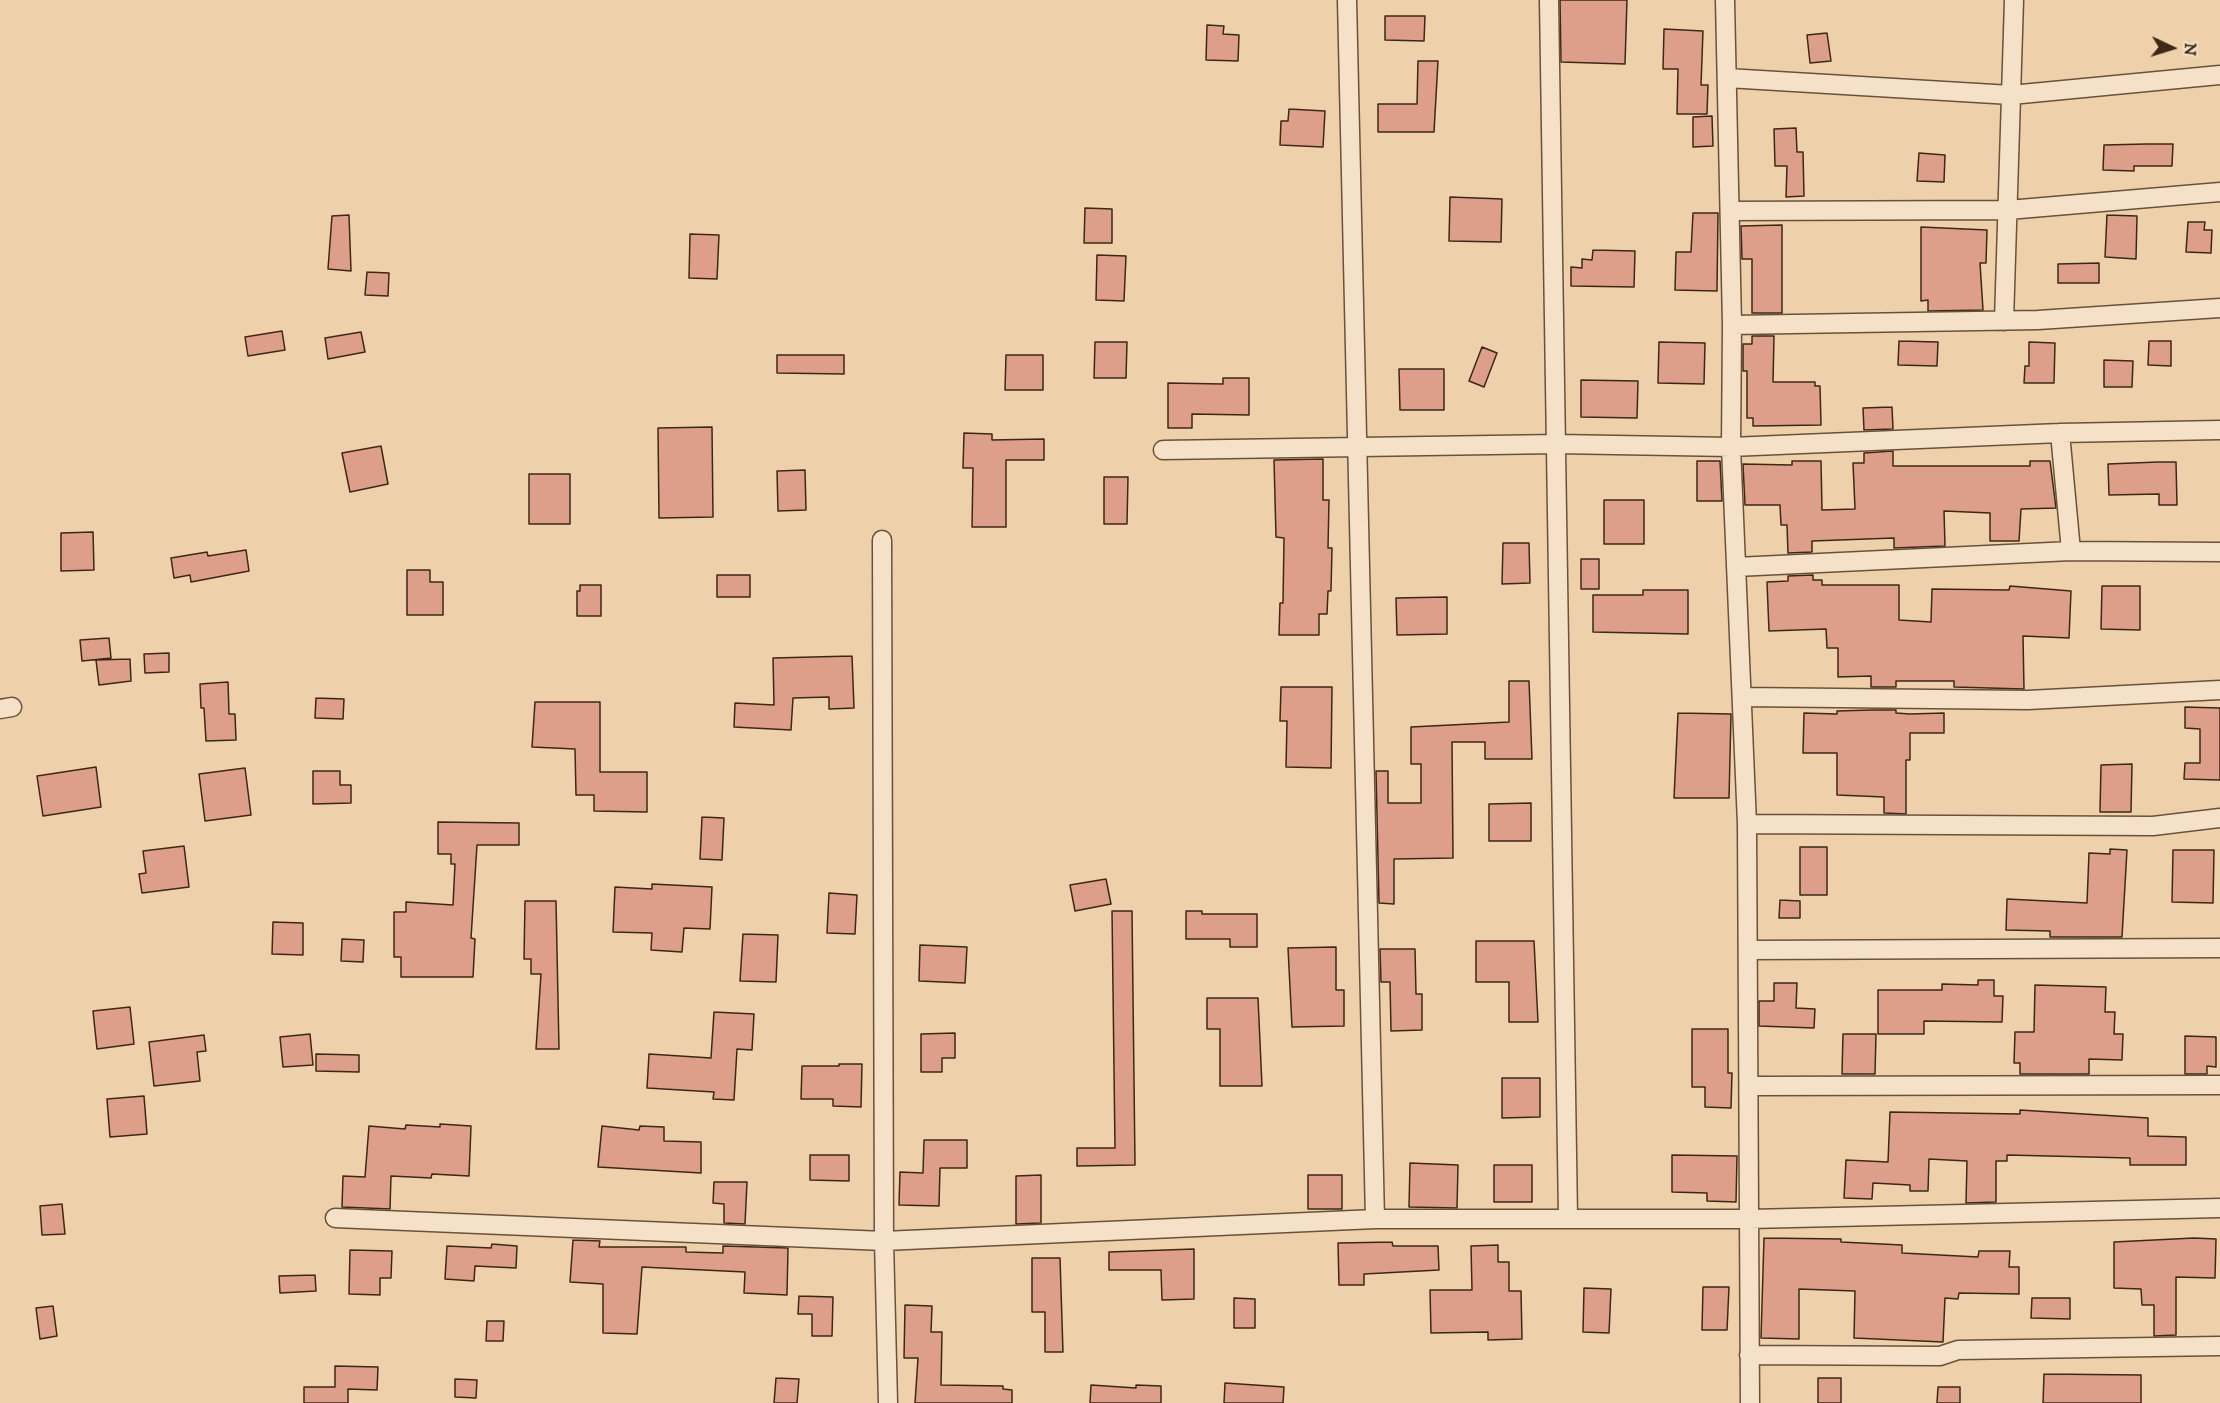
<!DOCTYPE html>
<html>
<head>
<meta charset="utf-8">
<style>
  body { margin:0 }
  #map { position:relative; width:2220px; height:1403px; overflow:hidden; background:#eed1ab; font-family:"IM FELL DW Pica",serif }
  canvas { display:block }
  .north { position:absolute; left:2142px; top:18px; width:60px; height:60px; -webkit-text-stroke:4px #f4e1c8; paint-order:stroke; rotate:94deg; font-size:16px; font-weight:700; line-height:24px; text-align:center; color:#3d2815 }
  .north::after { content:''; display:block; margin:auto; width:21px; height:27px; background:#3d2815; clip-path:polygon(50% 0,100% 100%,50% 72%,0 100%) }
</style>
</head>
<body>
<div id="map">
<canvas width="2220" height="1403"></canvas>
<div class="north">N</div>
</div>
<script>
const g = document.querySelector('canvas').getContext('2d');
g.lineJoin = 'round';
function paint(path, color) {
  g.fillStyle = color;
  g.fill(path, 'evenodd');
}
function shape(rows) {
  const path = new Path2D();
  for (const r of rows) {
    path.moveTo(r[0], r[1]);
    for (let i = 2; i < r.length; i += 2) path.lineTo(r[i], r[i + 1]);
  }
  return path;
}
function stroke(path, color, width, dash) {
  g.strokeStyle = color;
  g.lineWidth = width;
  g.lineCap = dash ? 'butt' : 'round';
  g.setLineDash(dash || []);
  g.stroke(path);
}
const building = shape([
  [1560,0,1627,0,1625,64,1561,62,1560,0],
  [1385,16,1425,16,1424,41,1385,40,1385,16],
  [1207,25,1224,26,1223,34,1239,35,1238,61,1206,60,1207,25],
  [1664,29,1703,31,1701,85,1708,85,1707,114,1677,114,1678,69,1663,69,1664,29],
  [1827,33,1831,61,1810,63,1807,35,1827,33],
  [1418,61,1438,61,1434,132,1378,132,1378,104,1417,104,1418,61],
  [1289,109,1325,111,1323,147,1280,145,1281,121,1288,121,1289,109],
  [1712,116,1713,146,1693,147,1693,117,1712,116],
  [1796,128,1797,152,1803,152,1804,196,1786,197,1787,166,1775,166,1774,129,1796,128],
  [2146,144,2173,144,2172,166,2134,166,2134,171,2103,170,2104,145,2146,144],
  [1919,153,1945,155,1944,182,1917,181,1919,153],
  [1450,197,1502,199,1501,242,1449,241,1450,197],
  [1085,208,1112,209,1112,243,1084,243,1085,208],
  [1693,213,1718,213,1717,291,1675,290,1676,252,1691,252,1693,213],
  [349,215,351,271,328,269,332,216,349,215],
  [2107,215,2137,216,2136,259,2105,257,2107,215],
  [2188,222,2205,222,2204,230,2212,230,2211,253,2186,252,2188,222],
  [1782,225,1782,313,1752,313,1752,259,1742,259,1741,226,1782,225],
  [1921,227,1987,230,1986,263,1980,263,1983,310,1928,311,1928,300,1921,301,1921,227],
  [690,234,719,235,717,279,689,278,690,234],
  [1593,250,1635,251,1634,287,1571,286,1571,267,1582,268,1582,259,1592,260,1593,250],
  [1097,255,1126,256,1124,301,1096,300,1097,255],
  [2099,263,2099,283,2058,283,2058,264,2099,263],
  [367,272,389,273,388,296,365,295,367,272],
  [282,331,285,350,248,356,245,337,282,331],
  [361,332,365,352,328,359,325,338,361,332],
  [1752,336,1774,336,1773,382,1815,382,1815,386,1820,386,1821,425,1753,426,1753,418,1747,418,1747,371,1743,371,1743,344,1752,344,1752,336],
  [1899,341,1938,342,1937,366,1898,365,1899,341],
  [2149,341,2171,341,2171,366,2148,365,2149,341],
  [1095,342,1127,342,1126,378,1094,378,1095,342],
  [1659,342,1705,343,1704,384,1658,383,1659,342],
  [2029,342,2055,343,2054,383,2024,383,2025,366,2029,366,2029,342],
  [1482,347,1497,353,1484,387,1469,381,1482,347],
  [777,355,844,355,844,374,777,373,777,355],
  [1006,355,1043,355,1043,390,1005,390,1006,355],
  [2104,360,2133,361,2132,387,2104,387,2104,360],
  [1399,369,1444,369,1444,410,1400,410,1399,369],
  [1223,378,1249,378,1249,415,1192,414,1192,428,1168,428,1168,383,1223,384,1223,378],
  [1581,380,1638,381,1637,418,1581,417,1581,380],
  [1892,407,1893,429,1864,430,1863,408,1892,407],
  [712,427,713,517,659,518,658,428,712,427],
  [964,433,992,434,992,440,1044,439,1044,460,1006,460,1006,527,972,527,973,468,963,468,964,433],
  [381,446,388,484,350,492,342,453,381,446],
  [1893,451,1893,466,2030,466,2030,461,2050,461,2056,508,2021,509,2019,541,1990,541,1990,513,1944,511,1945,546,1894,548,1894,538,1812,541,1812,552,1788,553,1787,525,1781,525,1780,505,1745,505,1743,464,1792,465,1792,461,1821,461,1822,510,1855,509,1853,463,1864,463,1864,453,1893,451],
  [1323,459,1323,500,1329,500,1328,548,1332,548,1331,591,1328,591,1327,614,1319,614,1319,635,1279,635,1280,603,1283,603,1284,538,1276,537,1274,460,1323,459],
  [1697,461,1720,461,1722,501,1697,501,1697,461],
  [2158,462,2176,462,2177,505,2159,505,2159,494,2109,495,2108,464,2158,462],
  [805,470,806,510,778,511,777,471,805,470],
  [529,474,570,474,570,524,529,524,529,474],
  [1104,477,1128,477,1127,524,1104,524,1104,477],
  [1604,500,1644,500,1644,544,1604,544,1604,500],
  [93,532,94,570,61,571,61,533,93,532],
  [1503,543,1529,543,1530,583,1502,584,1503,543],
  [246,550,249,571,191,582,190,575,174,578,171,558,207,552,208,556,246,550],
  [1581,559,1599,559,1599,589,1581,589,1581,559],
  [407,570,430,570,430,582,443,582,443,615,407,615,407,570],
  [717,575,750,575,750,597,717,597,717,575],
  [1813,575,1813,580,1822,580,1822,585,1899,585,1899,620,1931,622,1932,589,2009,590,2010,586,2071,591,2069,638,2023,636,2024,689,1954,687,1954,681,1896,681,1896,687,1871,687,1871,676,1838,677,1838,648,1827,648,1826,629,1769,631,1767,582,1788,581,1788,576,1813,575],
  [580,585,601,585,601,616,577,616,577,591,580,591,580,585],
  [2102,586,2140,586,2140,630,2101,629,2102,586],
  [1643,590,1688,590,1688,634,1593,632,1593,595,1643,595,1643,590],
  [1447,597,1447,634,1397,635,1396,598,1447,597],
  [109,638,111,658,82,661,80,640,109,638],
  [169,653,169,672,145,673,144,654,169,653],
  [852,656,854,708,829,709,829,697,793,698,791,730,734,727,735,703,774,705,773,658,852,656],
  [130,659,131,681,99,685,96,660,130,659],
  [1509,681,1529,681,1532,759,1485,759,1485,742,1452,742,1453,858,1394,859,1394,904,1379,903,1376,771,1388,771,1388,803,1421,803,1421,764,1411,764,1411,727,1509,722,1509,681],
  [228,682,229,714,235,714,236,740,206,741,204,708,201,708,200,684,228,682],
  [1281,687,1332,687,1331,768,1286,767,1287,721,1280,721,1281,687],
  [316,698,344,699,343,719,315,718,316,698],
  [535,702,600,702,600,772,647,772,647,812,594,811,594,795,576,795,575,749,532,747,535,702],
  [2185,707,2220,708,2220,780,2184,779,2185,763,2200,763,2200,729,2185,728,2185,707],
  [1871,710,1896,710,1896,713,1910,714,1944,713,1944,733,1910,733,1910,760,1906,760,1906,814,1884,813,1884,797,1837,795,1837,753,1803,753,1804,713,1837,714,1837,711,1871,710],
  [1678,713,1731,714,1729,798,1674,798,1678,713],
  [2132,764,2131,812,2100,812,2101,765,2132,764],
  [96,767,101,807,43,816,37,776,96,767],
  [245,768,251,815,205,821,199,774,245,768],
  [313,771,340,771,340,785,351,785,351,803,313,804,313,771],
  [1531,803,1531,841,1489,841,1489,804,1531,803],
  [702,817,724,818,722,860,700,859,702,817],
  [438,822,519,823,519,845,477,845,471,938,475,939,473,977,401,977,401,957,394,957,394,912,406,912,406,902,453,905,455,864,451,864,451,854,438,854,438,822],
  [184,846,189,887,142,893,139,874,146,873,143,851,184,846],
  [1800,847,1827,847,1827,895,1800,895,1800,847],
  [2110,849,2127,850,2122,937,2050,937,2050,931,2006,930,2007,899,2087,903,2089,853,2110,854,2110,849],
  [2173,850,2214,850,2213,903,2172,902,2173,850],
  [1106,879,1111,904,1075,911,1070,885,1106,879],
  [652,884,712,887,710,929,684,928,682,952,651,950,652,933,613,932,615,887,652,889,652,884],
  [829,893,857,895,855,934,827,933,829,893],
  [1780,900,1800,901,1800,918,1779,918,1780,900],
  [525,901,556,901,559,1049,536,1049,541,974,531,974,531,959,524,959,525,901],
  [1112,911,1132,911,1135,1165,1077,1166,1077,1148,1115,1148,1112,911],
  [1186,911,1202,911,1202,914,1257,914,1257,947,1230,947,1230,939,1186,939,1186,911],
  [273,922,303,923,303,955,272,954,273,922],
  [743,934,778,935,776,982,740,981,743,934],
  [342,939,364,940,363,962,341,961,342,939],
  [1476,941,1534,941,1538,1022,1509,1022,1509,982,1476,982,1476,941],
  [920,945,967,947,965,983,919,981,920,945],
  [1336,947,1336,990,1344,990,1344,1026,1292,1027,1288,948,1336,947],
  [1380,949,1415,949,1416,994,1422,994,1422,1030,1391,1031,1390,982,1381,982,1380,949],
  [1978,980,1994,980,1994,996,2003,996,2002,1022,1924,1021,1924,1034,1878,1034,1878,990,1942,990,1942,984,1978,985,1978,980],
  [1774,983,1797,983,1796,1008,1815,1009,1814,1028,1759,1026,1759,1001,1774,1001,1774,983],
  [2035,985,2106,987,2105,1012,2115,1012,2114,1034,2123,1034,2122,1060,2089,1059,2089,1074,2020,1074,2020,1063,2014,1063,2015,1032,2034,1032,2035,985],
  [1207,998,1258,998,1262,1086,1220,1086,1220,1029,1207,1029,1207,998],
  [130,1007,134,1044,97,1049,93,1011,130,1007],
  [714,1012,754,1014,752,1050,737,1049,734,1100,713,1099,714,1092,647,1088,649,1054,711,1058,714,1012],
  [1692,1029,1728,1029,1728,1073,1732,1073,1731,1108,1705,1107,1705,1087,1692,1087,1692,1029],
  [955,1033,955,1058,942,1058,942,1072,921,1072,921,1034,955,1033],
  [310,1034,313,1065,283,1067,280,1037,310,1034],
  [1843,1034,1876,1034,1875,1074,1842,1074,1843,1034],
  [204,1035,206,1051,197,1052,200,1081,154,1086,149,1042,204,1035],
  [2185,1036,2216,1037,2216,1067,2207,1066,2207,1074,2185,1074,2185,1036],
  [316,1054,359,1055,359,1072,316,1071,316,1054],
  [839,1064,862,1064,861,1107,833,1106,833,1099,801,1099,802,1066,839,1066,839,1064],
  [1502,1078,1540,1078,1540,1117,1502,1118,1502,1078],
  [144,1096,147,1134,110,1137,107,1099,144,1096],
  [2020,1110,2148,1118,2148,1136,2186,1137,2186,1165,2130,1165,2130,1158,2007,1155,2007,1161,1996,1161,1996,1202,1966,1203,1967,1161,1929,1159,1928,1191,1910,1191,1910,1185,1873,1183,1872,1199,1844,1198,1846,1160,1888,1162,1890,1112,2020,1114,2020,1110],
  [440,1124,471,1126,469,1176,432,1174,431,1178,391,1176,390,1209,342,1207,343,1176,365,1177,369,1126,405,1129,406,1125,440,1127,440,1124],
  [602,1126,639,1130,640,1126,664,1127,664,1141,701,1142,701,1173,598,1167,602,1126],
  [924,1140,967,1140,967,1168,940,1168,939,1206,899,1205,900,1172,923,1173,924,1140],
  [810,1155,849,1155,849,1181,810,1180,810,1155],
  [1672,1155,1737,1156,1736,1202,1707,1201,1707,1193,1672,1192,1672,1155],
  [1410,1163,1458,1165,1457,1208,1409,1207,1410,1163],
  [1494,1165,1532,1165,1532,1202,1494,1202,1494,1165],
  [1041,1175,1041,1223,1016,1224,1016,1176,1041,1175],
  [1308,1175,1342,1175,1342,1209,1308,1209,1308,1175],
  [714,1182,747,1182,745,1224,724,1223,724,1204,713,1203,714,1182],
  [62,1204,65,1234,42,1235,40,1206,62,1204],
  [1764,1238,1841,1239,1841,1242,1902,1245,1902,1253,1978,1257,1979,1251,2010,1251,2009,1267,2019,1267,2019,1294,1959,1293,1958,1299,1945,1298,1943,1342,1854,1338,1855,1291,1799,1289,1799,1339,1761,1338,1764,1238],
  [2194,1238,2216,1239,2215,1278,2176,1277,2176,1335,2154,1336,2154,1305,2142,1305,2141,1289,2114,1288,2114,1242,2194,1238],
  [573,1240,600,1241,599,1247,686,1247,686,1252,723,1253,723,1246,788,1248,787,1295,744,1293,745,1272,642,1267,637,1334,603,1333,603,1284,570,1282,573,1240],
  [1392,1242,1393,1246,1438,1246,1439,1270,1364,1274,1364,1285,1339,1285,1338,1243,1392,1242],
  [492,1244,517,1246,516,1268,475,1266,474,1281,445,1279,447,1246,491,1248,492,1244],
  [1498,1245,1498,1262,1509,1262,1509,1291,1521,1291,1522,1339,1488,1340,1488,1332,1431,1333,1430,1290,1472,1290,1471,1246,1498,1245],
  [1194,1249,1194,1299,1162,1300,1161,1270,1109,1270,1109,1252,1194,1249],
  [350,1250,392,1251,391,1278,380,1278,380,1295,349,1294,350,1250],
  [1032,1258,1060,1258,1063,1352,1045,1352,1045,1312,1032,1312,1032,1258],
  [315,1275,316,1291,280,1293,279,1276,315,1275],
  [1703,1287,1729,1287,1727,1330,1702,1330,1703,1287],
  [1584,1288,1611,1289,1609,1333,1583,1332,1584,1288],
  [799,1296,833,1297,832,1336,812,1336,812,1314,798,1314,799,1296],
  [1234,1298,1255,1299,1255,1328,1234,1328,1234,1298],
  [2032,1298,2070,1298,2070,1319,2031,1318,2032,1298],
  [905,1305,932,1306,931,1332,942,1332,941,1385,1003,1386,1003,1389,1012,1390,1012,1403,915,1403,918,1358,904,1358,905,1305],
  [53,1306,57,1336,40,1339,36,1308,53,1306],
  [487,1321,504,1321,503,1341,486,1341,487,1321],
  [335,1366,378,1367,377,1390,348,1389,348,1403,304,1403,304,1387,335,1387,335,1366],
  [2044,1374,2141,1375,2141,1403,2043,1403,2044,1374],
  [776,1378,799,1379,797,1403,774,1403,776,1378],
  [1818,1378,1841,1378,1841,1403,1818,1403,1818,1378],
  [455,1379,477,1380,476,1398,455,1397,455,1379],
  [1225,1383,1284,1387,1283,1403,1224,1403,1225,1383],
  [1091,1385,1136,1388,1136,1385,1161,1386,1161,1403,1090,1403,1091,1385],
  [1938,1387,1960,1387,1960,1403,1937,1403,1938,1387]
]);
paint(building, '#dd9f89');
stroke(building, '#3d2815', 1.5);
const minor = shape([
  [1347,0,1375,1219],
  [1549,0,1568,1217],
  [1725,0,1732,325,1731,447,1747,824,1750,1403],
  [1727,78,2011,95,2220,75],
  [1730,211,2008,210,2220,192],
  [2004,321,2014,0],
  [1732,325,2038,320,2220,308],
  [2060,433,2071,551],
  [1163,450,1557,444,1731,447,2060,433,2220,430],
  [882,540,884,1241,888,1403],
  [1736,567,2071,551,2220,552],
  [1743,697,2028,700,2220,690],
  [0,709,12,707],
  [1747,824,2153,826,2220,818],
  [1749,950,2220,948],
  [1750,1086,2220,1085],
  [335,1218,884,1241,1375,1219,1750,1219,2220,1208],
  [1749,1355,1940,1356,1958,1350,2220,1346]
]);
stroke(minor, '#69523a', 21);
stroke(minor, '#f4e1c8', 18);
</script>
</body>
</html>
